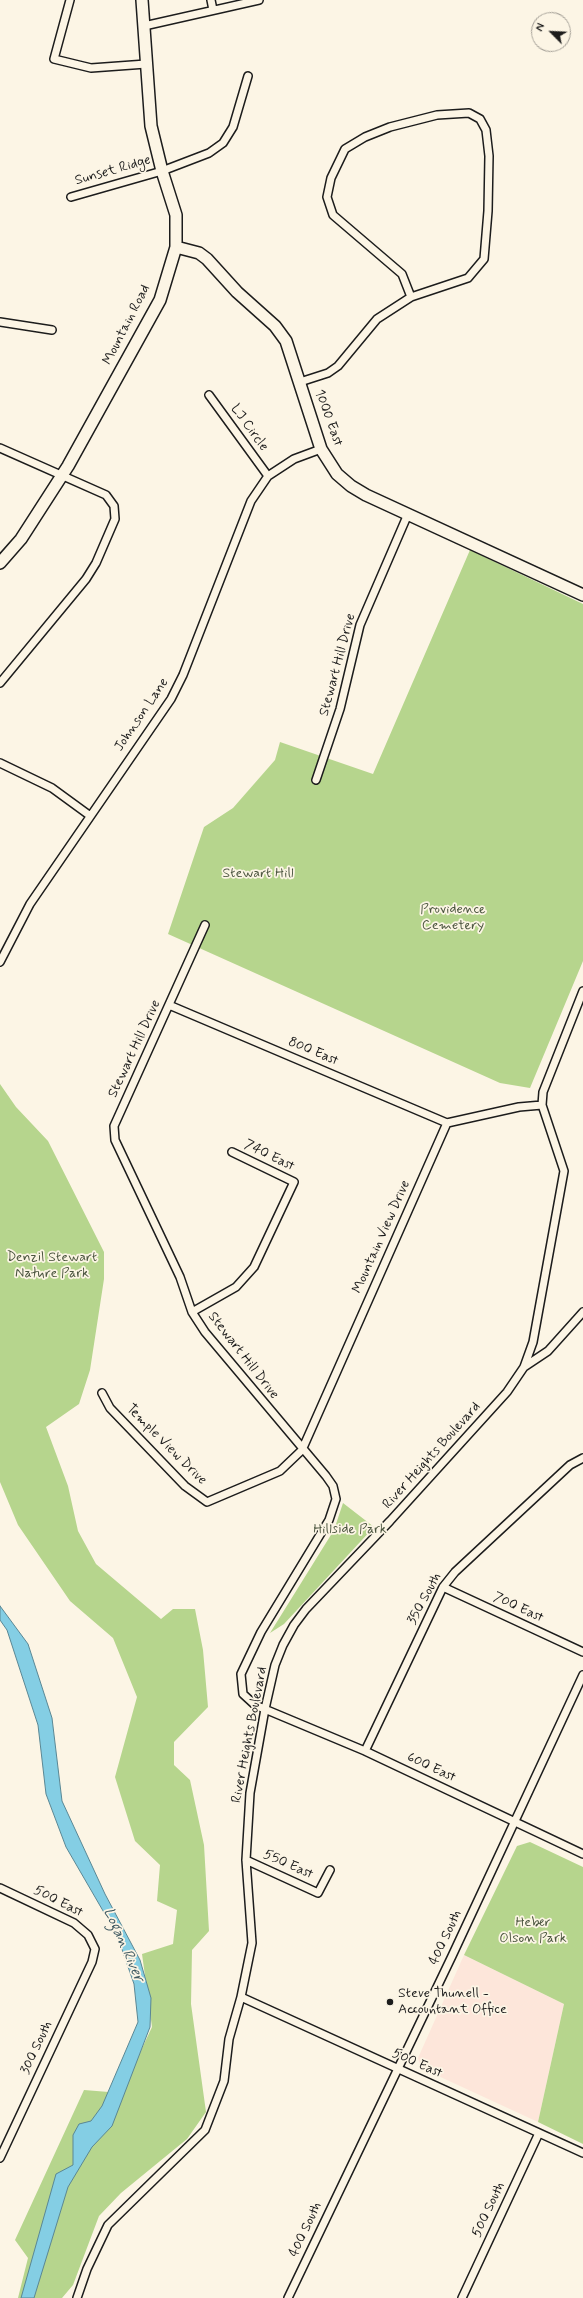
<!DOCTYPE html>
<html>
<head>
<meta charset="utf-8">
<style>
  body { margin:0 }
  #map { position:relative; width:583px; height:2298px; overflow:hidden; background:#fcf5e5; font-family:Mynerve,sans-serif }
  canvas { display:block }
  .north { position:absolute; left:531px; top:12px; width:40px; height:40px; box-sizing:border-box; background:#fcf5e5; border:1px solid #a29e95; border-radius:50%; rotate:294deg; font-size:11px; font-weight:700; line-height:16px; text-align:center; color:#1c1c1c }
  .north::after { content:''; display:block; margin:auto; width:14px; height:18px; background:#1c1c1c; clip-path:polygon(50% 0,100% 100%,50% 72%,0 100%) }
</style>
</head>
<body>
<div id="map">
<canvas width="583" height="2298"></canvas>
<div class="north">N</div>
</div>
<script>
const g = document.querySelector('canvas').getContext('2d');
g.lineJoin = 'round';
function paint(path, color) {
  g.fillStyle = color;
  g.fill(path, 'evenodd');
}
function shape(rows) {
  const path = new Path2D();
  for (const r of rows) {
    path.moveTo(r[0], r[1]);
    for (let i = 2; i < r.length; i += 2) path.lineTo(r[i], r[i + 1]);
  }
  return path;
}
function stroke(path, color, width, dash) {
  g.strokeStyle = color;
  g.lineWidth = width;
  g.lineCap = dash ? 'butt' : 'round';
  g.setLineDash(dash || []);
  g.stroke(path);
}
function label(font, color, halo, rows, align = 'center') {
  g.font = font + ' Mynerve,sans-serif';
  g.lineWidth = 3.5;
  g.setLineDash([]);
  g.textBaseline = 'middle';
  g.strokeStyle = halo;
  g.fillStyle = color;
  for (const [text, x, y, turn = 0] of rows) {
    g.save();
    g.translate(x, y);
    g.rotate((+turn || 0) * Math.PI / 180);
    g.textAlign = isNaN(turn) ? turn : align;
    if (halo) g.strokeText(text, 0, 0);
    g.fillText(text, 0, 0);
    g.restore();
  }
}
paint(shape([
  [464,1955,564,2004,538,2122,421,2068,418,2058]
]), '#fde6da');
paint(shape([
  [470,550,583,604,583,961,530,1088,500,1083,168,934,204,827,233,808,275,760,280,742,373,774],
  [0,1084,16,1107,48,1141,104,1252,104,1279,90,1370,79,1404,46,1427,68,1486,78,1531,96,1564,161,1619,173,1609,195,1609,203,1650,208,1707,174,1742,174,1765,190,1780,204,1845,209,1931,192,1950,191,2004,206,2112,187,2139,121,2193,99,2216,73,2285,62,2298,18,2298,28,2258,15,2240,84,2090,121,2093,152,2027,142,1954,173,1944,177,1910,157,1901,160,1865,135,1841,115,1777,137,1697,113,1638,70,1601,18,1525,0,1482],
  [343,1503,374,1527,284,1624,270,1633,334,1530],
  [530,1842,583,1867,583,2144,538,2122,564,2004,464,1955,517,1846]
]), '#b6d58d');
const water = shape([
  [0,1606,28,1644,52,1718,62,1801,105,1894,140,1960,151,1998,150,2027,112,2126,92,2147,68,2187,34,2298,21,2298,56,2174,73,2165,73,2135,79,2124,91,2121,102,2106,138,2022,134,1984,117,1935,66,1847,46,1794,38,1725,7,1630,0,1620,0,1606]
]);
paint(water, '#84cee4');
stroke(water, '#5a8794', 1);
const street = shape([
  [70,0,54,59,91,68,146,64],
  [211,0,213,10],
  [144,26,259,0],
  [71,197,162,171,209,153,223,143,233,127,248,76],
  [0,322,52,330],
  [300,382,328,373,338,366,377,319,411,297,468,278,484,259,488,211,489,156,486,130,480,119,469,113,437,115,390,127,365,137,345,149,331,178,327,197,333,215,402,274,411,297],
  [209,395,268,476],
  [0,448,106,495,114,506,115,519,96,563,86,579,0,683],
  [0,763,52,788,89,815],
  [316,780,340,709,360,625,408,514],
  [205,925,114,1126,115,1140,180,1277,192,1312,205,1332,326,1476,333,1486,336,1499,329,1520,261,1632,241,1674,243,1694,255,1705,365,1751,583,1854],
  [0,962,30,904,171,699,183,675,251,501,268,476,294,459,321,449],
  [169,1005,447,1123],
  [192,1312,236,1287,254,1267,294,1182,232,1152],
  [524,1367,548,1351,583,1312],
  [102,1393,110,1408,185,1486,207,1502,280,1471,302,1450,447,1123,519,1107,542,1105],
  [443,1587,583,1652],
  [365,1751,443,1587,455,1572,570,1465,583,1458],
  [246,1860,318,1893,330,1870],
  [0,1888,74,1923,88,1935,95,1949,92,1962,0,2158],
  [241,1997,583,2153],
  [77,2298,87,2269,108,2225,205,2130,224,2081,229,2039,241,1997,252,1943,246,1860,250,1793,265,1709,275,1665,283,1645,294,1625,306,1609,390,1521,507,1392,524,1367,533,1342,564,1171,542,1105,543,1092,583,991],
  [288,2298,452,1956,583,1675],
  [462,2298,539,2133]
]);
const secondary = shape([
  [176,247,199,253,207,259,237,292,275,326,286,341,321,449,337,474,351,486,366,495,583,595],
  [0,563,21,539,68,466,160,300,176,247,176,215,162,171,151,126,142,0]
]);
stroke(street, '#1c1c1c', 10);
stroke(secondary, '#1c1c1c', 14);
stroke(street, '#fcf5e5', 7);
stroke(secondary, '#fcf5e5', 11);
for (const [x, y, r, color] of [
  [390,2002,4,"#1c1c1c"]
]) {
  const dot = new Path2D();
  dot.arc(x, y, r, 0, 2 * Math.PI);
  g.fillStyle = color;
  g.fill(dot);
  stroke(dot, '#fcf5e5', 1.5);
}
label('14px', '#1c1c1c', '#fcf5e5', [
  ["Sunset Ridge",113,171,-16],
  ["Mountain Road",127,325,-63],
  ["1000 East",328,418,70],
  ["LJ Circle",249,428,54],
  ["Stewart Hill Drive",338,665,-75],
  ["Johnson Lane",142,715,-56],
  ["Stewart Hill Drive",135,1049,-65],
  ["800 East",313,1052,23],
  ["740 East",269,1156,26],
  ["Mountain View Drive",382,1237,-66],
  ["Stewart Hill Drive",243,1356,52],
  ["Temple View Drive",166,1445,45],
  ["River Heights Boulevard",432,1456,-48],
  ["350 South",425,1599,-62],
  ["700 East",518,1608,25],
  ["River Heights Boulevard",250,1735,-79],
  ["600 East",431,1768,25],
  ["550 East",288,1865,24],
  ["500 East",58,1902,27],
  ["400 South",446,1938,-65],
  ["300 South",37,2048,-65],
  ["500 East",417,2064,24],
  ["500 South",489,2210,-65],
  ["400 South",306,2230,-65]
]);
label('14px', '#4a543e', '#fcf5e5', [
  ["Stewart Hill",258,874],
  ["Providence",453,910],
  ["Cemetery",453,926],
  ["Denzil Stewart",52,1258],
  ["Nature Park",52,1274],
  ["Hillside Park",350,1530],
  ["Heber",533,1923],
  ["Olson Park",533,1939]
]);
label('14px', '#1c1c1c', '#fcf5e5', [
  ["Steve Thunell -",398,1994],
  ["Accountant Office",398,2010]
], 'left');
label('italic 15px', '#405a62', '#fcf5e5', [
  ["Logan River",123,1945,66]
]);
</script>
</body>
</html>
